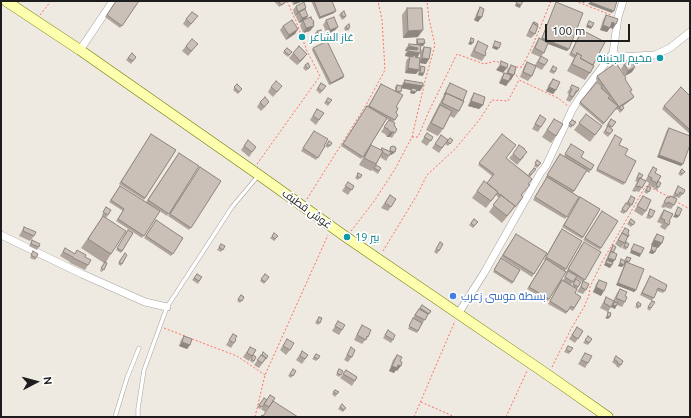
<!DOCTYPE html>
<html>
<head>
<meta charset="utf-8">
<style>
  body { margin:0 }
  #map { position:relative; width:691px; height:418px; overflow:hidden; background:#efeae1; font-family:Ubuntu,sans-serif }
  canvas { display:block }
  .frame { position:absolute; inset:0; border:2px solid #1d1d1d; pointer-events:none }
  .north { position:absolute; left:16px; top:362px; width:40px; height:40px; -webkit-text-stroke:3px #fff; paint-order:stroke; rotate:84deg; font-size:11px; font-weight:700; line-height:16px; text-align:center; color:#1d1d1d }
  .north::after { content:''; display:block; margin:auto; width:14px; height:18px; background:#1d1d1d; clip-path:polygon(50% 0,100% 100%,50% 72%,0 100%) }
  .scale { position:absolute; left:545px; top:24px; width:85px; height:18px; box-sizing:border-box; border:2px solid #1d1d1d; border-top:0; padding-left:5px; font-size:12px; line-height:14px; white-space:nowrap; color:#1d1d1d; -webkit-text-stroke:3px #fff; paint-order:stroke }
</style>
</head>
<body>
<div id="map">
<canvas width="691" height="418"></canvas>
<div class="frame"></div>
<div class="north">N</div>
<div class="scale">100 m</div>
</div>
<script>
const g = document.querySelector('canvas').getContext('2d');
g.lineJoin = 'round';
function shape(rows) {
  const path = new Path2D();
  for (const r of rows) {
    if (r.length === 3) {
      path.moveTo(r[0] + r[2], r[1]);
      path.arc(r[0], r[1], r[2], 0, 2 * Math.PI);
      continue;
    }
    path.moveTo(r[0], r[1]);
    for (let i = 2; i < r.length; i += 2) path.lineTo(r[i], r[i + 1]);
  }
  return path;
}
function stroke(path, color, width, dash) {
  g.strokeStyle = color;
  g.lineWidth = width;
  g.lineCap = dash ? 'butt' : 'round';
  g.setLineDash(dash || []);
  g.stroke(path);
}
function paint(path, color) {
  g.fillStyle = color;
  g.fill(path, 'evenodd');
}
function label(font, color, halo, rows, align = 'center') {
  g.font = font + ' Ubuntu,Cairo,sans-serif';
  g.lineWidth = 3.5;
  g.setLineDash([]);
  g.textBaseline = 'middle';
  g.strokeStyle = halo;
  g.fillStyle = color;
  for (const [text, x, y, turn = 0] of rows) {
    g.save();
    g.translate(x, y);
    g.rotate((+turn || 0) * Math.PI / 180);
    g.textAlign = isNaN(turn) ? turn : align;
    if (halo) g.strokeText(text, 0, 0);
    g.fillText(text, 0, 0);
    g.restore();
  }
}
const service = shape([
  [115,417,127,378,139,348],
  [138,417,138,409,144,370,167,307,232,207,258,176]
]);
const minor = shape([
  [80,50,113,1],
  [613,53,618,57,655,55,670,48,690,32],
  [1,235,82,274,145,302,167,307],
  [458,314,484,273,541,172,546,166,572,110,585,90,613,53,618,17,623,1]
]);
const secondary = shape([
  [6,1,80,50,259,175,346,237,548,375,608,417]
]);
stroke(service, '#a4a4a4', 4.5);
stroke(minor, '#a4a4a4', 8);
stroke(secondary, '#6e7700', 11);
stroke(shape([
  [575,1,611,15],
  [40,15,51,1],
  [516,67,522,67,533,45,551,1],
  [514,72,519,79],
  [412,137,418,137,429,111,457,54,484,64,496,61,500,63],
  [257,164,320,76,307,51,296,21,287,1],
  [307,199,366,105,385,70,382,20,378,1],
  [675,201,690,209],
  [351,231,375,200,395,169,412,137,425,81,435,45,429,19,427,1],
  [383,251,417,195,427,175,455,149,480,119,492,100,508,101,519,80,558,98,568,106],
  [164,328,185,336],
  [192,339,237,356,265,375],
  [552,367,571,329,584,307,589,295,590,287,602,262,624,224,645,187,648,186,669,197],
  [421,402,455,417],
  [255,417,265,375,328,235],
  [414,417,455,321],
  [506,417,527,371]
]), '#ff6d62', 1, [2, 2]);
stroke(service, '#fff', 3.5);
stroke(minor, '#fff', 7);
stroke(secondary, '#fdffaf', 10);
paint(shape([
  [116,1,139,1,120,28,105,17],
  [274,1,285,1,286,2,284,4,279,7,277,4,278,3,277,5],
  [292,1,303,1,293,5],
  [311,1,332,1,334,13,319,19],
  [556,2,567,51,548,44,544,53,541,56,545,65,542,70,536,67,532,76,528,81,520,77,524,67,527,62,535,65,540,57,531,53,536,43,539,38,541,39,555,5],
  [296,6,305,9,306,19,312,20,314,23,310,31,303,33,300,25,302,22,299,23,296,17,297,15,295,16,293,10],
  [480,7,478,22,474,20,477,12],
  [407,8,418,37,403,38,402,15],
  [341,13,346,16,345,18,342,20,339,15],
  [606,15,613,29,610,27,607,32,600,30,603,20],
  [186,19,194,21,188,28,183,24],
  [326,20,338,27,334,31,327,34,323,25],
  [533,23,537,26,535,34,531,38,526,36,530,28],
  [283,26,298,29,295,34,286,40,280,30],
  [346,26,350,27,349,30,345,31,344,28],
  [582,30,605,42,593,65,590,73,585,80,567,71,574,58,569,55],
  [317,31,320,35,316,36,315,33],
  [417,39,425,43,423,46,421,46,417,57,420,58,420,52,424,47,429,59,426,64,420,63,419,70,416,74,405,73,406,61,409,57,405,56,405,54,407,51,405,51,406,48,409,44,416,45,416,41],
  [478,41,485,52,485,56,482,61,470,56,475,46],
  [198,44,188,56,182,51,186,46],
  [313,48,344,76,343,78,329,85,312,50],
  [284,51,292,52,288,57,283,53],
  [132,53,136,57,131,64,126,60],
  [293,53,307,54,303,59,297,65,289,58],
  [624,64,635,67,632,72,625,76,621,69],
  [305,65,310,67,306,71,303,68],
  [511,65,511,80,506,86,499,83,501,78,504,73,506,74,507,70],
  [421,66,423,76,418,75,419,68],
  [553,66,555,72,554,74,549,72],
  [597,76,626,78,625,80,632,90,630,92,634,97,632,99,623,106,623,110,620,113,618,110,619,108,617,110,616,109,603,125,579,104,580,102,600,85,596,79],
  [553,79,556,90,553,94,546,91,549,84],
  [405,80,423,86,420,91,416,91,414,94,410,93,411,90,401,88,396,107,395,120,393,122,387,119,361,159,341,146,367,106,368,106,381,84,395,91,395,87,397,85,401,86],
  [321,83,326,86,320,94,316,90],
  [450,83,463,101,459,111,454,118,450,116,443,129,438,136,426,130],
  [237,84,242,89,238,94,233,90],
  [572,85,578,91,570,102,566,100,569,94,567,93],
  [271,87,278,91,273,97,268,92],
  [474,93,483,105,479,109,468,106,471,98],
  [690,96,690,134,662,109,664,106],
  [328,98,332,100,328,106,324,103],
  [260,102,266,106,261,111,257,107],
  [317,109,324,113,316,125,310,120],
  [586,114,602,126,590,142,574,130],
  [540,115,541,127,538,132,532,129],
  [554,119,556,136,551,143,542,137],
  [611,119,616,122,611,128,613,130,608,137,603,133,607,127,606,126],
  [389,120,394,125,395,127,395,133,392,138,390,137,387,137,385,134,381,132],
  [572,120,576,122,571,128,568,126],
  [669,128,681,166,657,157,667,130],
  [314,131,324,146,325,146,316,160,301,151],
  [427,133,433,137,427,146,421,142],
  [151,134,176,150,144,200,119,184],
  [502,134,506,158,528,175,534,168,536,169,530,177,528,184,522,195,523,197,502,223,489,212,499,198,496,195,486,208,472,198,477,191,487,183,492,176,478,165],
  [441,135,448,140,453,140,448,146,445,144,439,153,432,148],
  [615,135,619,145,625,155,625,183,623,185,596,171],
  [248,140,256,147,249,157,241,150],
  [329,141,332,143,328,148,325,146],
  [571,144,581,157,594,165,589,173,586,171,573,193,579,197,565,219,533,200,546,178,546,177,559,156,564,156],
  [371,145,381,150,382,148,389,151,392,146,396,151,394,153,391,155,390,154,386,161,380,157,376,165,381,168,378,174,372,170,371,171,359,165,366,152],
  [524,149,524,157,517,165,509,158,513,154],
  [179,153,199,166,167,216,146,202],
  [537,160,541,163,537,168,534,166],
  [200,167,221,181,189,230,168,216],
  [653,167,655,173,658,181,659,187,657,190,654,189,656,185,654,188,648,185,649,183,646,181,639,192,636,191,635,192,632,191,637,182,635,181,639,173,641,178,645,181],
  [680,171,683,174,681,176,678,174],
  [358,173,362,175,358,180,355,178],
  [348,182,354,186,348,195,342,191],
  [120,186,160,211,142,238,116,221,123,211,109,202],
  [648,186,651,188,647,194,644,192],
  [678,186,683,194,679,198,677,197,675,198,674,205,671,209,665,207,664,208,661,207,667,197,669,198,670,196,672,197],
  [390,195,396,199,388,211,381,208],
  [631,196,632,205,630,207,630,206,624,214,620,212,626,203,626,204],
  [643,196,646,211,642,216,634,211],
  [580,197,600,209,582,239,562,227],
  [106,207,111,210,106,218,102,215],
  [650,209,652,217,650,219,646,218],
  [664,210,669,225,665,230,660,227,662,224,657,222,661,214],
  [602,211,601,248,600,250,583,240],
  [103,216,111,254,106,262,107,263,102,272,100,271,104,263,81,248],
  [474,219,478,222,473,228,469,225],
  [631,219,635,222,631,227,627,224],
  [156,220,183,238,171,256,144,238],
  [24,227,34,236,30,241,19,236],
  [128,230,133,233,121,253,116,250],
  [560,231,582,241,565,271,566,272,548,301,527,289,545,260,544,260],
  [622,233,628,233,625,243,621,248,615,244],
  [516,234,547,253,532,277,501,257],
  [657,234,662,243,658,248,657,247,653,254,649,253,652,246,656,247,651,245,654,238],
  [272,236,276,239,274,241,270,238],
  [32,240,39,247,37,250,29,246],
  [440,242,443,244,437,254,434,252],
  [626,242,629,244,626,250,622,248],
  [221,244,225,246,221,252,217,250],
  [582,244,601,252,584,281,586,290,583,294,577,292,583,282,576,278,571,285,572,286,576,279,581,282,575,293,581,297,573,311,569,309,566,314,548,304,560,282,563,280,567,273,566,272],
  [613,245,613,253,612,263,610,268,604,265,608,255],
  [65,248,75,254,77,250,85,257,88,265,85,270,70,263,70,262,60,256],
  [33,251,36,258,35,260,30,258],
  [125,253,122,264,121,266,118,264],
  [627,257,631,258,628,263,636,290,634,292,616,285,625,263,624,263,622,267,618,266,620,262,621,259,625,261],
  [501,258,520,270,512,284,493,272],
  [197,274,202,277,198,284,192,280],
  [265,274,269,277,264,284,260,281],
  [650,276,665,291,663,293,657,291,652,301,640,295],
  [599,280,601,296,593,292,596,284],
  [620,289,625,296,625,302,622,307,617,305,615,309,611,307,608,312,600,308,606,297,613,301,617,293],
  [241,295,244,297,240,303,237,301],
  [638,302,641,304,638,309,635,307],
  [650,303,651,308,650,311,647,309],
  [422,305,431,311,427,316,417,333,408,329,415,314],
  [319,317,320,323,318,325,315,323],
  [338,321,342,330,339,335,332,331],
  [362,325,368,337,362,344,354,340,359,330],
  [577,327,583,331,575,343,569,339],
  [388,330,393,340,391,343,383,338],
  [233,334,235,339,236,340,231,348,226,345],
  [184,336,190,345,187,349,179,346,181,340],
  [588,336,592,339,588,345,583,343],
  [287,339,290,350,286,355,280,350],
  [568,346,573,348,569,354,564,352],
  [250,347,256,350,249,361,243,357],
  [351,347,352,357,348,362,344,360],
  [302,351,308,355,302,364,296,360],
  [585,353,588,363,585,368,578,364],
  [316,354,318,359,316,361,312,359],
  [253,355,256,357,253,363,250,361],
  [261,355,268,356,259,368,254,365],
  [397,355,400,361,397,371,396,370,394,373,389,371,393,360],
  [616,356,623,361,619,368,616,366,616,365,612,362],
  [293,369,296,371,291,378,288,376],
  [339,369,341,375,339,377,336,375],
  [346,370,357,377,352,386,340,378],
  [335,390,339,392,335,397,332,394],
  [270,395,275,398,265,412,261,409],
  [264,398,267,400,260,409,257,407],
  [342,404,346,408,343,412,338,409]
]), '#afa59d');
paint(shape([
  [296,1,303,1,293,5],
  [578,1,586,1,584,3],
  [590,2,614,11,612,13,588,4],
  [516,3,521,5,520,8,515,6],
  [306,8,303,13,299,12,297,15,295,16,298,12],
  [336,11,334,13,319,19,320,17],
  [308,16,305,20,303,20,302,22,299,23,302,18],
  [477,16,482,17,478,22,474,20],
  [612,22,616,24,613,29,608,27],
  [313,23,314,23,312,27,314,26,310,31,303,33,306,28],
  [587,25,592,27,591,29,586,27],
  [603,25,610,28,607,32,600,30],
  [338,27,334,31,327,34,330,30],
  [298,29,295,34,286,40,289,35],
  [423,30,418,37,403,38,408,31],
  [322,33,320,35,316,36,318,34],
  [542,38,569,49,567,51,540,41],
  [470,41,473,43,471,45,468,44],
  [425,43,423,46,416,46,418,44],
  [409,46,418,48,414,52,408,49,407,51,405,51],
  [493,46,499,48,497,50,492,48],
  [408,51,420,53,417,58,413,55,412,57,405,56],
  [307,54,303,59,297,65,300,61],
  [422,58,429,59,426,64,419,63],
  [500,65,507,68,503,73,496,70],
  [635,67,632,72,625,76,628,71],
  [408,68,419,70,416,74,405,73],
  [420,73,424,73,423,76,418,75],
  [508,73,514,75,511,80,505,78],
  [344,76,343,78,329,85,331,83],
  [502,79,509,81,506,86,499,83],
  [404,83,423,86,420,91,412,90,412,88,411,90,401,88],
  [549,87,556,90,553,94,546,91],
  [411,91,416,92,414,94,410,93],
  [634,97,632,99,617,110,619,107],
  [471,101,483,105,479,109,468,106],
  [390,132,393,132,390,137,387,137],
  [396,151,394,153,391,155,390,154,392,152],
  [659,155,683,164,681,166,657,157],
  [675,214,679,216,677,218,673,217],
  [654,240,662,243,658,248,651,245],
  [631,250,641,254,640,257,630,253],
  [651,250,655,252,653,254,649,253],
  [608,258,615,260,611,265,607,260,605,262],
  [606,263,612,265,610,268,604,265],
  [620,263,624,265,622,267,618,266],
  [618,283,636,290,634,292,616,285],
  [596,287,604,291,601,296,593,292],
  [613,305,616,306,615,309,611,307],
  [607,316,610,317,608,319,605,318],
  [182,342,190,345,187,349,179,346],
  [398,365,401,366,397,371,396,370,394,373,389,371,392,366]
]), '#8e8680');
const building = shape([
  [116,1,139,1,122,26,107,15,116,1],
  [281,1,285,1,286,2,281,5,279,2,281,1],
  [314,1,332,1,336,11,320,17,314,1],
  [517,1,523,1,521,5,516,3,517,1],
  [590,1,617,1,614,11,590,2,590,1],
  [304,2,306,8,298,12,296,6,304,2],
  [556,2,583,13,569,49,542,38,556,2],
  [480,7,484,9,482,17,477,16,480,7],
  [407,8,422,8,423,30,408,31,407,8],
  [305,9,308,16,302,18,299,12,305,9],
  [344,11,346,16,343,17,341,13,344,11],
  [192,12,198,16,191,24,186,19,192,12],
  [606,15,618,19,616,24,612,22,610,28,603,25,606,15],
  [311,17,312,20,313,20,314,23,313,23,314,26,306,28,303,20,311,17],
  [334,17,338,27,330,30,326,20,334,17],
  [292,20,298,29,289,35,283,26,292,20],
  [589,21,594,23,592,27,587,25,589,21],
  [534,22,538,24,537,26,533,23,534,22],
  [533,23,538,26,535,34,529,31,533,23],
  [349,24,350,27,347,29,346,26,349,24],
  [321,30,322,33,318,34,317,31,321,30],
  [582,30,605,42,593,65,580,58,582,56,577,53,576,56,571,53,582,30],
  [471,38,474,39,473,43,470,41,471,38],
  [539,38,548,43,544,53,535,48,539,38],
  [192,39,198,44,191,51,186,46,192,39],
  [417,39,424,39,425,43,418,44,417,39],
  [327,41,344,76,331,83,313,48,327,41],
  [478,41,488,46,485,52,486,53,485,56,474,51,478,41],
  [495,41,501,43,499,48,493,46,495,41],
  [409,44,421,45,420,53,408,51,408,49,417,50,418,48,409,46,409,44],
  [299,46,307,54,300,61,293,53,299,46],
  [424,47,431,48,429,59,422,58,424,47],
  [287,48,292,52,289,55,284,51,287,48],
  [132,53,136,57,133,61,128,58,132,53],
  [577,53,582,56,580,58,594,66,590,73,572,64,577,53],
  [413,55,416,56,415,57,420,58,419,70,408,68,410,56,413,57,413,55],
  [541,56,548,60,545,65,538,62,541,56],
  [631,60,635,67,628,71,624,64,631,60],
  [501,61,508,64,507,68,500,65,501,61],
  [527,62,536,66,532,76,523,72,527,62],
  [308,63,310,67,308,69,305,65,308,63],
  [616,63,626,78,625,79,632,90,630,91,634,97,619,107,597,76,616,63],
  [511,65,516,67,514,75,508,73,511,65],
  [421,66,425,67,424,73,420,73,421,66],
  [553,66,557,68,555,72,551,70,553,66],
  [504,73,511,75,509,81,502,79,504,73],
  [553,79,560,82,556,90,549,87,553,79],
  [405,80,423,83,423,86,404,83,405,80],
  [276,81,282,86,277,92,271,87,276,81],
  [597,82,602,86,601,88,610,96,608,98,618,106,604,123,580,102,597,82],
  [321,83,326,86,322,91,318,88,321,83],
  [450,83,467,91,463,101,446,93,444,95,450,83],
  [237,84,242,89,239,92,234,87,237,84],
  [381,84,403,95,396,107,398,108,396,113,398,115,395,120,369,106,381,84],
  [397,85,402,86,401,92,396,91,397,85],
  [572,85,579,88,578,91,576,91,573,97,569,95,572,89,570,88,572,85],
  [681,87,690,96,690,130,664,106,681,87],
  [412,88,417,89,416,92,411,91,412,88],
  [446,93,464,101,459,111,442,103,446,93],
  [474,93,485,97,483,105,471,101,474,93],
  [265,97,269,102,264,107,260,102,265,97],
  [328,98,332,100,329,103,326,101,328,98],
  [440,105,452,111,443,129,431,123,440,105],
  [622,105,624,108,622,110,619,108,622,105],
  [367,106,387,118,363,157,343,144,367,106],
  [317,109,324,113,319,120,313,116,317,109],
  [586,114,602,126,595,135,579,123,586,114],
  [540,115,546,119,541,127,535,124,540,115],
  [554,119,563,124,556,136,547,130,554,119],
  [611,119,616,122,612,127,608,124,611,119],
  [389,120,395,123,394,125,395,126,395,127,397,129,395,133,393,132,390,132,388,129,384,127,389,120],
  [572,120,576,122,573,126,569,123,572,120],
  [608,126,613,130,610,134,605,131,608,126],
  [669,128,690,136,690,145,683,164,659,155,669,128],
  [314,131,328,139,324,146,325,146,318,158,303,148,314,131],
  [427,133,433,137,431,141,424,137,427,133],
  [151,134,176,150,145,198,121,182,151,134],
  [502,134,516,145,506,158,532,179,528,184,530,185,521,195,523,197,515,207,515,206,501,195,497,193,498,192,487,183,494,174,479,163,502,134],
  [441,135,448,140,442,148,435,144,441,135],
  [615,135,622,139,619,145,628,149,625,155,636,161,625,183,597,169,615,135],
  [450,138,453,140,450,144,447,141,450,138],
  [248,140,256,147,252,152,244,146,248,140],
  [329,141,332,143,330,146,327,144,329,141],
  [571,144,584,152,581,157,594,165,591,170,565,154,571,144],
  [371,145,383,151,376,164,364,158,371,145],
  [519,145,525,149,524,149,527,152,520,160,513,154,519,145],
  [393,149,3],
  [382,148,391,152,389,156,382,152,383,151,381,150,382,148],
  [179,153,199,166,169,214,148,200,179,153],
  [560,154,587,170,574,191,547,175,560,154],
  [537,160,541,163,538,166,535,163,537,160],
  [376,165,381,168,379,171,374,168,376,165],
  [200,167,221,181,191,228,170,214,200,167],
  [653,167,657,169,655,173,661,176,657,183,651,180,652,178,648,176,653,167],
  [534,168,536,169,531,175,529,174,534,168],
  [682,169,685,172,682,174,680,171,682,169],
  [358,173,362,175,360,178,357,176,358,173],
  [639,173,643,175,641,178,640,178,639,179,637,178,639,173],
  [547,177,579,197,567,217,535,197,547,177],
  [640,178,646,181,642,188,639,186,639,187,636,186,640,178],
  [484,181,498,192,491,201,477,191,484,181],
  [658,181,661,183,659,187,656,186,658,181],
  [348,182,354,186,352,190,345,186,348,182],
  [120,186,160,211,144,236,118,219,124,209,111,200,120,186],
  [648,186,651,188,649,192,646,190,648,186],
  [678,186,685,190,683,194,680,192,678,195,675,193,678,186],
  [390,195,396,199,391,207,385,203,390,195],
  [501,195,515,206,507,216,493,205,501,195],
  [631,196,635,198,632,205,628,202,631,196],
  [643,196,651,200,646,211,637,206,643,196],
  [670,196,677,199,674,205,668,202,667,204,664,202,667,197,669,198,670,196],
  [580,197,600,209,583,237,564,225,580,197],
  [626,203,630,206,626,212,622,209,626,203],
  [106,207,111,210,108,215,103,212,106,207],
  [678,207,682,209,679,216,675,214,678,207],
  [650,209,655,211,652,217,648,215,650,209],
  [664,210,673,214,669,221,670,221,669,225,664,222,665,220,661,218,664,210],
  [602,211,618,221,601,248,585,238,602,211],
  [103,216,126,231,111,254,88,239,103,216],
  [474,219,478,222,474,226,471,223,474,219],
  [631,219,635,222,633,225,629,222,631,219],
  [156,220,183,238,173,254,146,236,156,220],
  [24,227,36,232,34,236,23,231,24,227],
  [625,228,629,230,628,233,629,235,628,237,628,236,622,233,625,228],
  [562,229,582,241,566,269,546,257,562,229],
  [128,230,133,233,122,251,117,248,128,230],
  [274,233,278,236,275,239,272,236,274,233],
  [622,233,628,236,625,243,618,240,622,233],
  [516,234,547,253,534,274,503,255,516,234],
  [657,234,664,237,662,243,654,240,657,234],
  [32,240,40,244,39,247,31,244,32,240],
  [440,242,443,244,439,251,436,249,440,242],
  [584,242,601,252,585,280,568,269,584,242],
  [626,242,629,244,627,248,624,246,626,242],
  [221,244,225,246,223,250,219,247,221,244],
  [634,244,644,248,641,254,631,250,634,244],
  [613,245,616,247,613,253,611,251,610,253,613,245],
  [652,246,657,247,655,252,651,250,652,246],
  [65,248,75,254,77,250,86,255,85,257,91,260,88,265,73,258,73,257,63,252,65,248],
  [33,251,38,254,36,258,31,255,33,251],
  [611,251,617,254,615,260,608,258,611,251],
  [125,253,127,255,122,264,119,262,125,253],
  [627,257,631,258,629,262,625,260,627,257],
  [501,258,520,270,513,282,494,270,501,258],
  [546,259,566,272,549,299,529,287,546,259],
  [621,259,625,261,624,265,620,263,621,259],
  [607,260,613,263,612,265,606,263,607,260],
  [105,262,107,263,104,270,101,268,105,262],
  [626,262,644,269,636,290,618,283,626,262],
  [568,271,577,276,573,282,565,277,568,271],
  [197,274,202,277,199,281,194,278,197,274],
  [265,274,269,277,265,282,261,279,265,274],
  [650,276,667,285,665,291,658,288,654,298,642,293,650,276],
  [576,279,581,282,578,287,573,284,576,279],
  [562,280,577,289,575,293,581,297,574,308,571,306,567,312,550,301,562,280],
  [599,280,607,283,604,291,596,287,599,280],
  [583,281,589,284,586,290,581,287,583,281],
  [620,289,627,292,625,296,627,297,625,302,616,298,620,289],
  [241,295,244,297,242,301,238,299,241,295],
  [606,297,614,301,611,307,604,303,606,297],
  [652,301,655,302,651,308,648,307,652,301],
  [614,302,618,303,616,306,613,305,614,302],
  [638,302,641,304,640,307,636,304,638,302],
  [422,305,431,311,429,314,420,308,422,305],
  [419,309,428,314,425,320,415,315,419,309],
  [608,312,611,313,610,317,607,316,608,312],
  [319,317,322,318,320,323,317,321,319,317],
  [413,318,422,323,418,331,409,326,413,318],
  [338,321,345,325,342,330,335,326,338,321],
  [362,325,371,330,368,337,367,336,366,340,357,335,362,325],
  [577,327,583,331,578,339,572,335,577,327],
  [388,330,395,335,393,340,385,335,388,330],
  [233,334,237,336,235,339,236,340,234,343,229,340,233,334],
  [184,336,192,339,190,345,182,342,184,336],
  [588,336,592,339,589,343,585,340,588,336],
  [287,339,294,343,290,350,283,346,287,339],
  [568,346,573,348,570,352,566,349,568,346],
  [250,347,256,350,252,356,247,353,250,347],
  [351,347,355,350,352,357,347,355,351,347],
  [302,351,308,355,305,359,300,356,302,351],
  [263,352,268,356,266,359,265,358,266,358,262,355,263,352],
  [585,353,592,356,588,363,581,360,585,353],
  [316,354,320,356,318,359,314,357,316,354],
  [253,355,256,357,254,361,251,359,253,355],
  [261,355,266,358,262,363,257,360,261,355],
  [397,355,402,357,400,361,402,362,401,366,398,365,397,368,392,366,397,355],
  [616,356,623,361,621,365,617,363,618,362,614,359,616,356],
  [293,369,296,371,293,376,290,374,293,369],
  [339,369,343,371,341,375,337,373,339,369],
  [346,370,357,377,355,381,343,374,346,370],
  [335,390,339,392,337,394,333,392,335,390],
  [270,395,275,398,269,407,264,404,270,395],
  [264,398,267,400,262,407,259,405,264,398],
  [273,401,298,417,260,417,262,415,263,416,273,401],
  [342,404,346,408,344,410,340,407,342,404]
]);
paint(building, '#cbc0b7');
stroke(building, '#8e8680', 1);
for (const [x, y, r, color] of [
  [302,37,4,"#0f9aa8"],
  [660,58,4,"#0f9aa8"],
  [347,237,4,"#0f9aa8"],
  [453,296,4,"#3f7fe0"]
]) {
  const dot = new Path2D();
  dot.arc(x, y, r, 0, 2 * Math.PI);
  g.fillStyle = color;
  g.fill(dot);
  stroke(dot, '#fff', 1.5);
}
label('11px', '#0d838f', '#fff', [
  ["غاز الشاعر",310,37],
  ["مخيم الجنينة",652,58,"right"],
  ["بير 19",355,237]
], 'left');
label('11px', '#1d1d1d', '#fff', [
  ["غوش قطيف",307,209,36]
]);
label('11px', '#366cbe', '#fff', [
  ["بسطة موسى زعرب",461,296]
], 'left');
</script>
</body>
</html>
